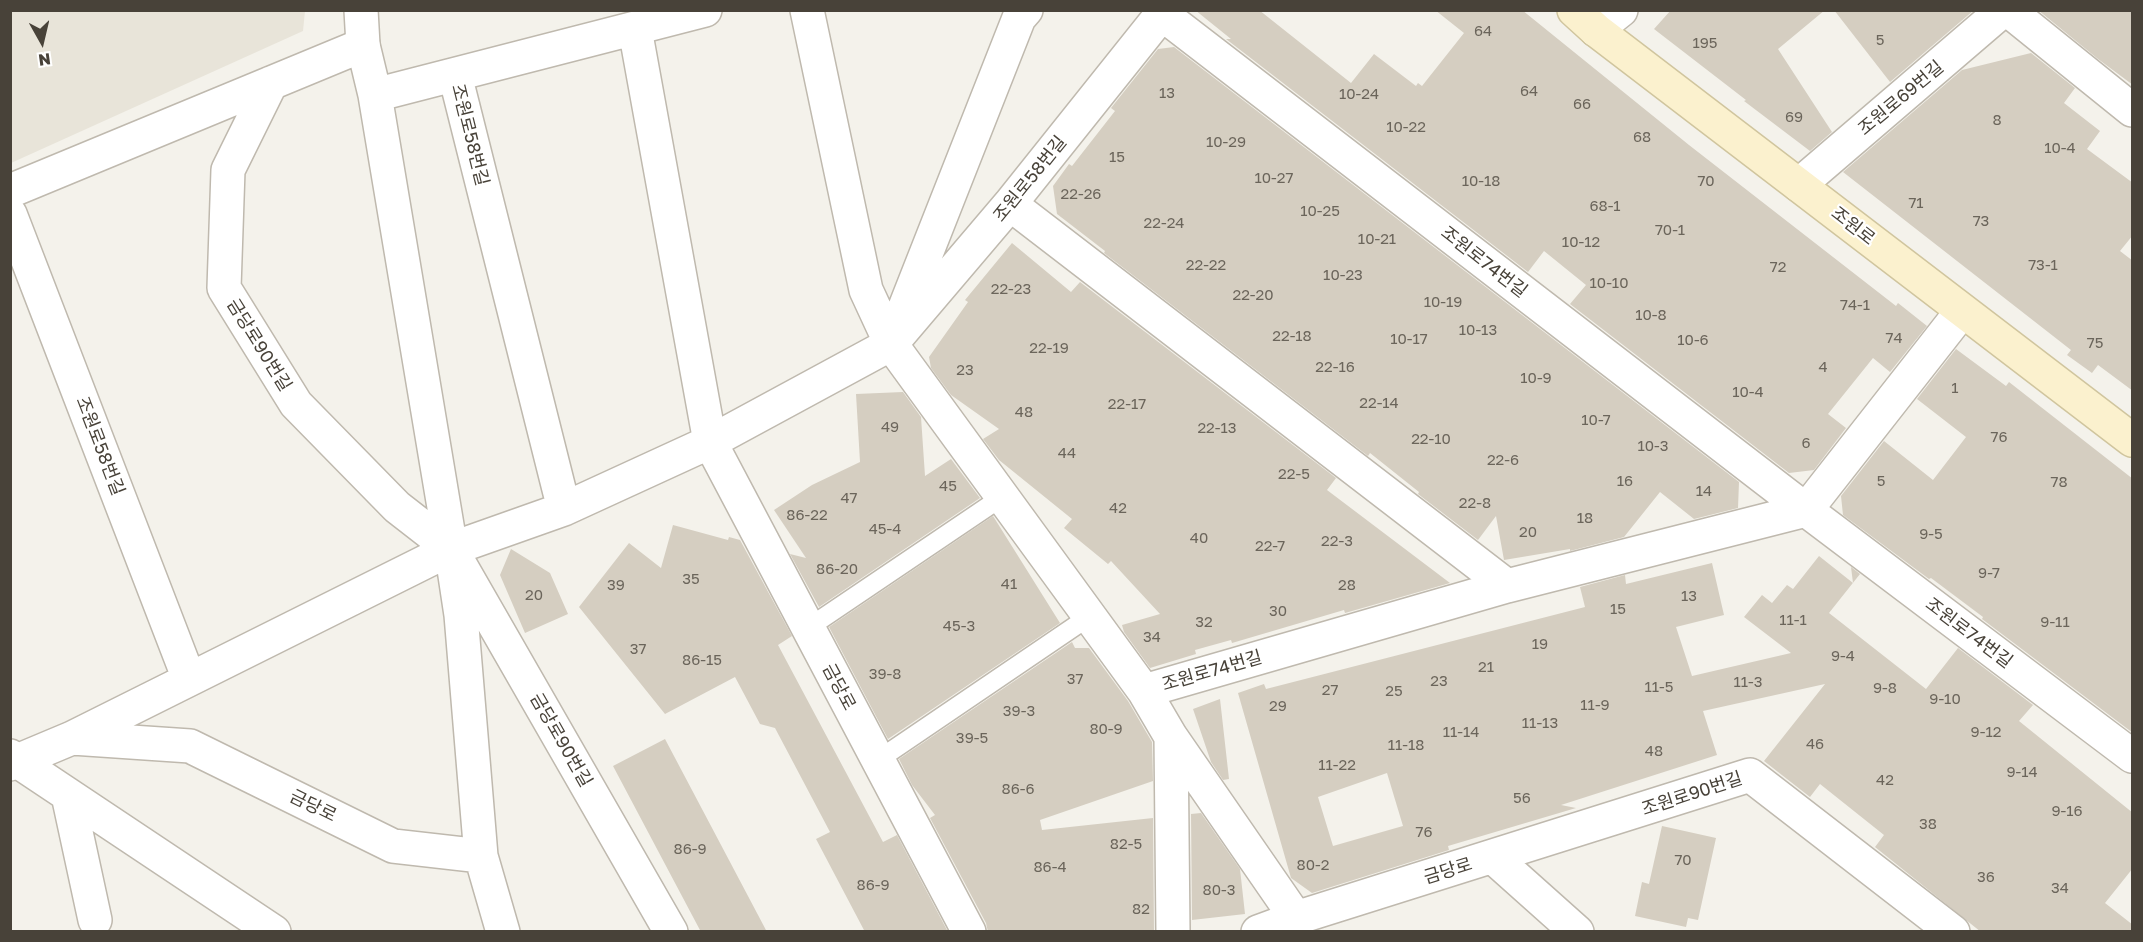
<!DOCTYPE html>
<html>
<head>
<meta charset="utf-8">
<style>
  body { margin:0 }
  #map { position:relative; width:2143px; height:942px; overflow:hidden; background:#f4f2eb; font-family:"Golos Text",sans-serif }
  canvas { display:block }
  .frame { position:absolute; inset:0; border:12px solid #484239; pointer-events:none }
  .north { position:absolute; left:12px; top:12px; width:60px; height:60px; -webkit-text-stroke:4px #fff; paint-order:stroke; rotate:172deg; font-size:16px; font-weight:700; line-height:24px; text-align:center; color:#484239 }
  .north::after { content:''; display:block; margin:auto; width:21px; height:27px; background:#484239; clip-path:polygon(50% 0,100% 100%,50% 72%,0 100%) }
</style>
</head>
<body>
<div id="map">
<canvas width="2143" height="942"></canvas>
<div class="frame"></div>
<div class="north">N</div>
</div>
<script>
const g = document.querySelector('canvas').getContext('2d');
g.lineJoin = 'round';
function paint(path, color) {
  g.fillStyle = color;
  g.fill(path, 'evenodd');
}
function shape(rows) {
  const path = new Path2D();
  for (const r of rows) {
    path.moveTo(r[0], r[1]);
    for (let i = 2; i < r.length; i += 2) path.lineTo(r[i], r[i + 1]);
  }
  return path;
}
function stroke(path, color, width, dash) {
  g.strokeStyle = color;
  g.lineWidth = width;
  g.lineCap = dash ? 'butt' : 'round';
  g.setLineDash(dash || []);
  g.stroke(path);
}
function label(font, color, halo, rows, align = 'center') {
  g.font = font + ' "Golos Text","Noto Sans KR",sans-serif';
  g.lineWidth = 4.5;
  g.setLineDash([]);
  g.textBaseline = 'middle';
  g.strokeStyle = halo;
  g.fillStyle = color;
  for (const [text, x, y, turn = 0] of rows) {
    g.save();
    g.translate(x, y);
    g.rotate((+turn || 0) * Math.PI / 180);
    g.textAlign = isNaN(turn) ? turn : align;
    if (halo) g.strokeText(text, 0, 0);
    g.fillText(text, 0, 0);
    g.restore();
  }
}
paint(shape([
  [10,11,11,10,305,11,303,31,11,163]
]), '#e8e4d9');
paint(shape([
  [1195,10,1259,10,1351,83,1374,54,1416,86,1418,83,1422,86,1464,33,1435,10,1522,10,1689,145,1896,306,1898,303,1927,326,1890,372,1873,358,1828,414,1846,428,1814,470,1789,473,1570,304,1586,285,1544,251,1528,272,1226,39,1231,39],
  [1671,10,1825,10,1778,49,1832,132,1810,151,1744,101,1746,100,1654,29],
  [1834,10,1974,10,1890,82],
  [2038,10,2133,10,2133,85,2098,59],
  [1174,47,1739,482,1738,508,1694,519,1660,492,1624,537,1570,551,1570,549,1504,560,1496,516,1478,540,1418,494,1419,492,1370,453,1368,456,1104,253,1105,251,1057,214,1053,186,1069,164,1072,166,1115,111,1111,108,1158,49],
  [2031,53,2075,88,2064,103,2100,131,2087,149,2133,183,2133,235,2120,251,2133,261,2133,391,2098,365,2092,373,2067,355,2071,350,1843,172,1962,70],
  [1012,243,1071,292,1080,282,1336,478,1327,490,1450,583,1345,613,1344,610,1232,643,1231,640,1195,650,1196,654,1150,668,1124,632,1122,625,1160,614,1111,561,1108,564,1064,528,1072,519,999,460,983,439,999,429,951,395,931,368,929,357,968,302,965,300],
  [1956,349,2006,386,2009,382,2133,479,2133,733,1982,619,1983,617,1931,578,1929,579,1843,515,1841,496,1884,441,1933,480,1966,437,1917,399],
  [903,392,921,417,925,476,951,459,980,498,819,607,790,554,806,558,774,510,812,485,860,462,856,394],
  [993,516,1060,623,888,739,829,627],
  [673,525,728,540,729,537,740,540,792,636,778,645,883,842,897,835,948,932,865,932,816,839,830,832,775,728,760,724,735,677,665,714,579,607,629,543,661,568],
  [511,549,550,573,568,614,525,633,500,575],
  [1819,556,1853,583,1851,567,1860,574,1829,613,1926,689,1958,648,2033,705,2019,721,2133,813,2133,868,2105,903,2133,925,2133,932,1981,932,1875,847,1884,835,1820,784,1810,797,1764,761,1825,684,1703,711,1717,755,1561,805,1576,808,1448,846,1449,850,1312,893,1291,878,1238,693,1264,684,1266,689,1585,607,1580,587,1625,575,1626,584,1712,563,1724,615,1676,627,1692,676,1791,653,1744,617,1762,595,1772,603,1787,585,1793,589],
  [1387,773,1403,826,1333,846,1318,797],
  [1072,642,1075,648,1089,648,1128,701,1152,742,1153,781,1040,820,1042,830,1153,818,1154,932,988,932,986,923,930,818,935,815,912,785,899,759],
  [1220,699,1229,779,1223,780,1211,762,1193,709],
  [665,739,767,932,701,932,613,766],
  [1201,813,1240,869,1245,914,1192,920,1191,814],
  [1662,826,1716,838,1698,920,1688,918,1686,927,1635,916,1642,882,1649,884]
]), '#d5cec1');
const service = shape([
  [808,628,1002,497],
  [878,760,1090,616]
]);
const minor = shape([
  [807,10,866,290,891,344,1144,691,1171,737,1296,918,1293,932],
  [2008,10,2132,110],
  [1162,14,1806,510,2132,756],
  [635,29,710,442,969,932],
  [455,75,564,509],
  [271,83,228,170,224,288,296,404,397,507,451,549,671,932],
  [375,95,705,10],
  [1799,185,2003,10],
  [10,191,363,45,375,95,451,549,461,615,481,856,503,932],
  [1010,204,1507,586],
  [10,214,189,679],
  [900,320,1019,18,1026,10],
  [1144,691,1507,586,1806,510,1962,311],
  [1171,737,1173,932],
  [72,738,190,746,393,846,481,856],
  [10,756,274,932],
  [10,764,72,738,451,549,564,509,710,442,891,344,1010,204,1165,10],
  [68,795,95,920],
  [1493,857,1577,932],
  [1258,932,1296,918,1750,775,1953,932]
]);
const tertiary = shape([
  [361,10,363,45],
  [1596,30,1621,10]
]);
const secondary = shape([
  [1574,10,1596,30,2132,440]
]);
stroke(service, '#bfb9ae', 21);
stroke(minor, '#bfb9ae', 36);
stroke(tertiary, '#bfb9ae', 36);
stroke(secondary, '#d0c59e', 36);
stroke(service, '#fff', 18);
stroke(minor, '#fff', 33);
stroke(tertiary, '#fff', 33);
stroke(secondary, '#fbf1ce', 33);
label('15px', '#6b655b', null, [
  ["64",1483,31],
  ["5",1880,40],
  ["195",1705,43],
  ["64",1529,91],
  ["13",1167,93],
  ["10-24",1359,94],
  ["66",1582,104],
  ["69",1794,117],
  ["8",1997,120],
  ["10-22",1406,127],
  ["68",1642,137],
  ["10-29",1226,142],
  ["10-4",2060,148],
  ["15",1117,157],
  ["10-27",1274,178],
  ["10-18",1481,181],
  ["70",1706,181],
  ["22-26",1081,194],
  ["71",1916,203],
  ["68-1",1605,206],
  ["10-25",1320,211],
  ["73",1981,221],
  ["22-24",1164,223],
  ["70-1",1670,230],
  ["10-21",1377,239],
  ["10-12",1581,242],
  ["22-22",1206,265],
  ["73-1",2043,265],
  ["72",1778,267],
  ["10-23",1343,275],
  ["10-10",1609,283],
  ["22-23",1011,289],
  ["22-20",1253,295],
  ["10-19",1443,302],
  ["74-1",1855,305],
  ["10-8",1651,315],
  ["10-13",1478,330],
  ["22-18",1292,336],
  ["74",1894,338],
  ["10-17",1409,339],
  ["10-6",1693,340],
  ["75",2095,343],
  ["22-19",1049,348],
  ["22-16",1335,367],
  ["4",1823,367],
  ["23",965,370],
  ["10-9",1536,378],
  ["1",1955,388],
  ["10-4",1748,392],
  ["22-14",1379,403],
  ["22-17",1127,404],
  ["48",1024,412],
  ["10-7",1596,420],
  ["49",890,427],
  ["22-13",1217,428],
  ["76",1999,437],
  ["22-10",1431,439],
  ["6",1806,443],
  ["10-3",1653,446],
  ["44",1067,453],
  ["22-6",1503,460],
  ["22-5",1294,474],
  ["16",1625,481],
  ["5",1881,481],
  ["78",2059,482],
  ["45",948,486],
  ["14",1704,491],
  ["47",849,498],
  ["22-8",1475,503],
  ["42",1118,508],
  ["86-22",807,515],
  ["18",1585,518],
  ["45-4",885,529],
  ["20",1528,532],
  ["9-5",1931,534],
  ["40",1199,538],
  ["22-3",1337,541],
  ["22-7",1270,546],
  ["86-20",837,569],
  ["9-7",1989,573],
  ["35",691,579],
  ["41",1009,584],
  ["39",616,585],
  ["28",1347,585],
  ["20",534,595],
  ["13",1689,596],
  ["15",1618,609],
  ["30",1278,611],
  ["11-1",1793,620],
  ["32",1204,622],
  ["9-11",2055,622],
  ["45-3",959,626],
  ["34",1152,637],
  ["19",1540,644],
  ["37",638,649],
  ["9-4",1843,656],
  ["86-15",702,660],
  ["21",1486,667],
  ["39-8",885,674],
  ["37",1075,679],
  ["23",1439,681],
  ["11-3",1748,682],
  ["11-5",1659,687],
  ["9-8",1885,688],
  ["27",1330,690],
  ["25",1394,691],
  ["9-10",1945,699],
  ["11-9",1595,705],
  ["29",1278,706],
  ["39-3",1019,711],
  ["11-13",1540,723],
  ["80-9",1106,729],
  ["11-14",1461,732],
  ["9-12",1986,732],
  ["39-5",972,738],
  ["46",1815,744],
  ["11-18",1406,745],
  ["48",1654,751],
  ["11-22",1337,765],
  ["9-14",2022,772],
  ["42",1885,780],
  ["86-6",1018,789],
  ["56",1522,798],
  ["9-16",2067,811],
  ["38",1928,824],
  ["76",1424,832],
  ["82-5",1126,844],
  ["86-9",690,849],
  ["70",1683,860],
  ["80-2",1313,865],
  ["86-4",1050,867],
  ["36",1986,877],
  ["86-9",873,885],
  ["34",2060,888],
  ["80-3",1219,890],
  ["82",1141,909]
]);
label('18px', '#484239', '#fff', [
  ["조원로69번길",1901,98,-40],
  ["조원로58번길",470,135,76],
  ["조원로58번길",1030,179,-51],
  ["조원로",1853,226,38],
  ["조원로74번길",1484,262,38],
  ["금당로90번길",259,345,58],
  ["조원로58번길",100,446,69],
  ["조원로74번길",1969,633,37],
  ["조원로74번길",1212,671,-16],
  ["금당로",839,687,62],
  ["금당로90번길",561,740,60],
  ["조원로90번길",1692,794,-18],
  ["금당로",313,806,26],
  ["금당로",1448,871,-17]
]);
</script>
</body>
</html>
